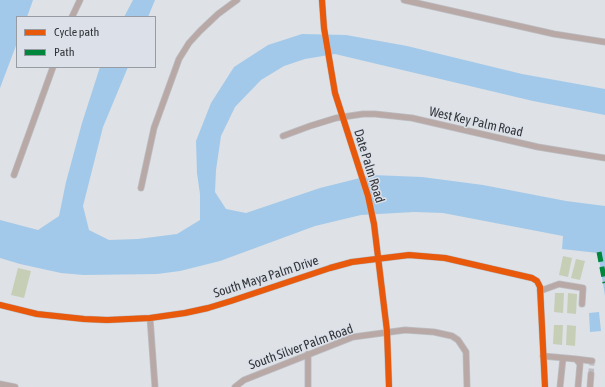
<!DOCTYPE html>
<html>
<head>
<meta charset="utf-8">
<style>
  body { margin:0 }
  #map { position:relative; width:605px; height:387px; overflow:hidden; background:#dee1e6; font-family:"Asap Condensed",sans-serif }
  canvas { display:block }
  .legend { position:absolute; left:16px; top:16px; width:140px; height:52px; box-sizing:border-box; background:#dbe0e9; border:1px solid #979ba2; margin:0; padding:5px 7px; list-style:none; font-size:12px; color:#323438 }
  .legend li { display:flex; align-items:center; gap:8px; height:20px }
  .legend b { width:20px; border:1px solid #979ba2 }
</style>
</head>
<body>
<div id="map">
<canvas width="605" height="387"></canvas>
<ul class="legend">
<li><b style="height:5px;background:#e8590c"></b>Cycle path</li>
<li><b style="height:5px;background:#00873e"></b>Path</li>
</ul>
</div>
<script>
const g = document.querySelector('canvas').getContext('2d');
g.lineJoin = 'round';
function paint(path, color) {
  g.fillStyle = color;
  g.fill(path, 'evenodd');
}
function shape(rows) {
  const path = new Path2D();
  for (const r of rows) {
    path.moveTo(r[0], r[1]);
    for (let i = 2; i < r.length; i += 2) path.lineTo(r[i], r[i + 1]);
  }
  return path;
}
function stroke(path, color, width, dash) {
  g.strokeStyle = color;
  g.lineWidth = width;
  g.lineCap = dash ? 'butt' : 'round';
  g.setLineDash(dash || []);
  g.stroke(path);
}
function label(font, color, halo, rows, align = 'center') {
  g.font = font + ' "Asap Condensed",sans-serif';
  g.lineWidth = 3;
  g.setLineDash([]);
  g.textBaseline = 'middle';
  g.strokeStyle = halo;
  g.fillStyle = color;
  for (const [text, x, y, turn = 0] of rows) {
    g.save();
    g.translate(x, y);
    g.rotate((+turn || 0) * Math.PI / 180);
    g.textAlign = isNaN(turn) ? turn : align;
    if (halo) g.strokeText(text, 0, 0);
    g.fillText(text, 0, 0);
    g.restore();
  }
}
paint(shape([
  [563,256,572,258,568,277,559,275],
  [576,259,585,261,580,280,571,278],
  [18,268,31,271,24,298,11,295],
  [555,293,564,293,563,313,554,312],
  [568,293,577,294,576,314,567,313],
  [554,325,563,325,562,345,553,344],
  [567,325,576,326,575,346,566,345]
]), '#c6cfb6');
paint(shape([
  [0,0,33,0,27,17,17,17,17,43,0,88],
  [133,0,155,0,148,17,124,17],
  [302,34,346,35,407,46,522,74,605,89,605,115,533,101,335,54,305,59,284,66,261,80,235,107,221,136,216,170,215,192,226,209,246,213,320,188,372,175,422,177,483,185,566,201,605,206,605,296,598,253,562,249,563,236,443,213,414,212,361,215,315,226,220,261,180,271,157,274,84,275,61,273,20,264,0,258,0,220,38,230,59,216,66,182,82,123,100,67,128,67,103,127,83,206,89,230,109,240,138,239,177,234,200,220,200,194,197,173,196,141,211,103,234,67,268,45],
  [599,312,601,331,590,332,589,313]
]), '#a2c9e9');
stroke(shape([
  [591,374,592,361]
]), '#bcbec3', 5.5, [5.5, 3]);
const minor = shape([
  [322,0,324,28,335,93,368,196,374,224,387,331,389,387],
  [404,0,554,34,605,42],
  [72,17,80,0],
  [283,136,310,126,336,118,363,114,375,114,412,118,538,147,605,158],
  [14,175,53,67],
  [141,188,154,128,179,59,189,43,200,31,218,14,237,0],
  [540,291,559,284,583,288,582,304],
  [0,305,37,314,84,319,107,320,150,318,185,313,208,308,231,301,330,268,352,262,409,255,445,258,532,278,537,281,540,287,545,387],
  [150,318,155,387],
  [308,354,308,387],
  [543,356,576,359,580,364,578,387],
  [576,359,592,361],
  [0,384,15,387],
  [235,387,244,380,353,337,405,330,434,332,452,336,458,340,466,352,467,387],
  [560,387,563,358],
  [590,387,591,374]
]);
stroke(minor, '#bcbec2', 7);
stroke(minor, '#b8a9a7', 5.5);
stroke(shape([
  [599,252,605,283]
]), '#00873e', 5, [10, 5]);
stroke(shape([
  [322,0,324,28,335,93,368,196,374,224,387,331,389,387],
  [0,305,37,314,84,319,107,320,150,318,185,313,208,308,231,301,330,268,352,262,409,255,445,258,532,278,537,281,540,287,545,387]
]), '#e8590c', 6);
label('13px', '#323438', '#dbe0e9', [
  ["West Key Palm Road",476,122,13],
  ["Date Palm Road",369,166,73],
  ["South Maya Palm Drive",266,277,-18],
  ["South Silver Palm Road",301,347,-20]
]);
</script>
</body>
</html>
